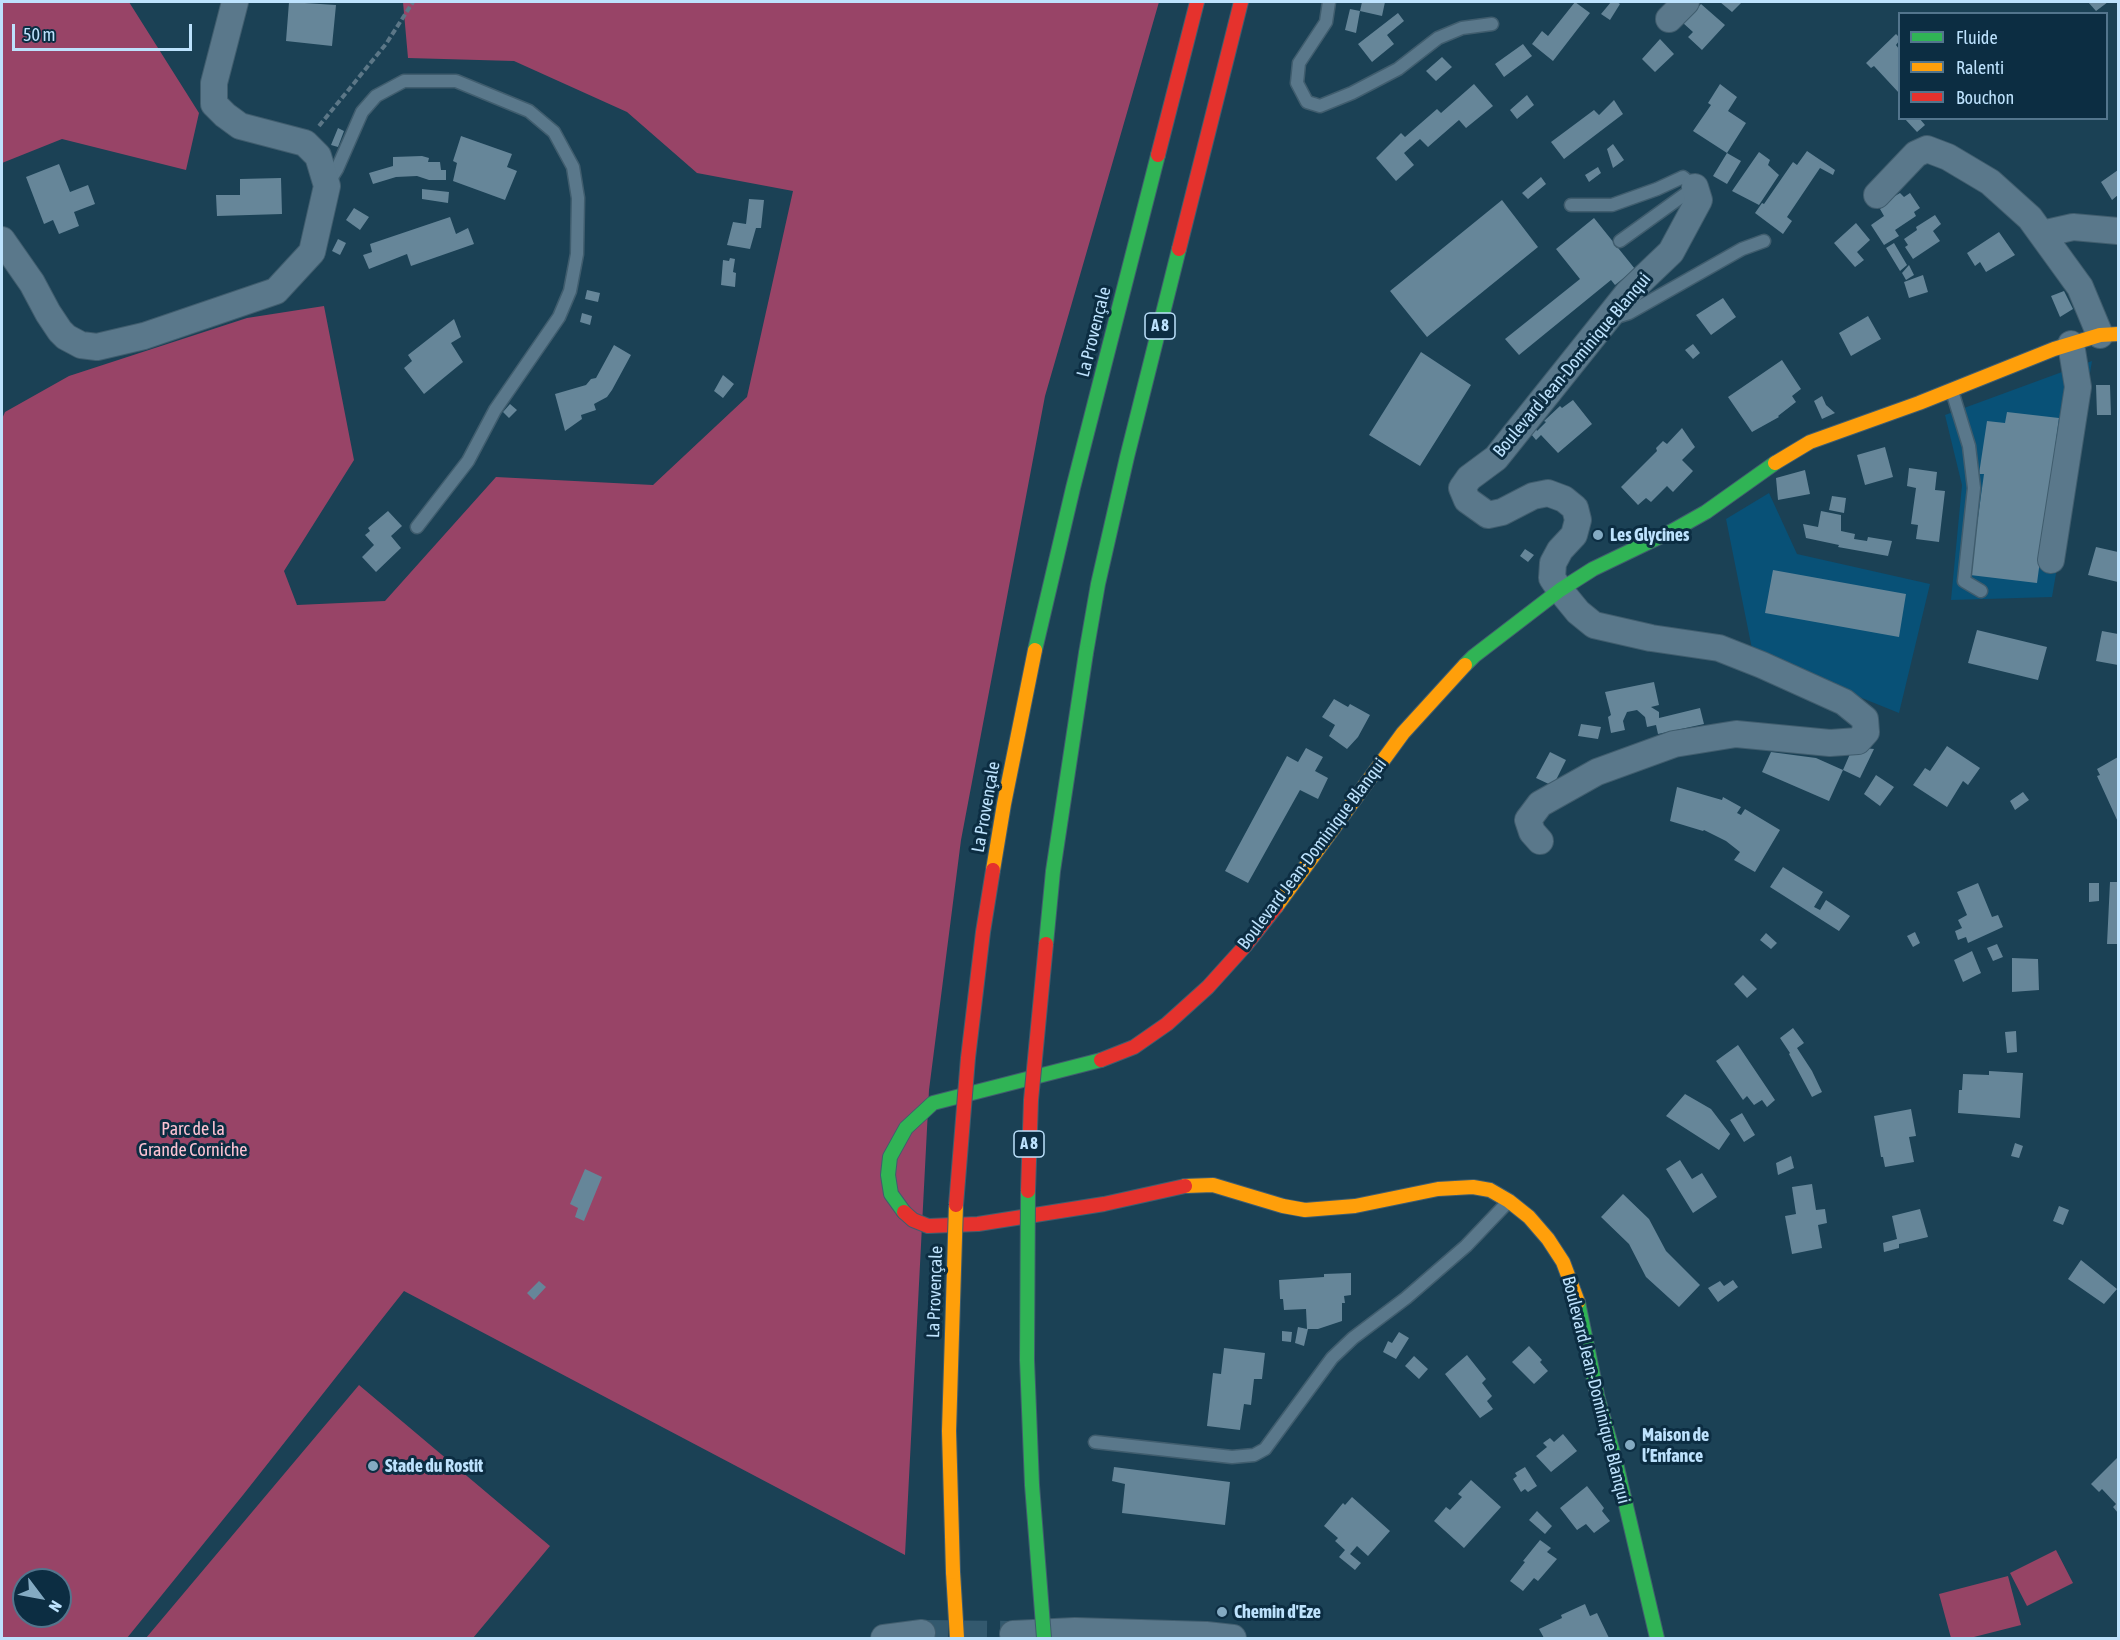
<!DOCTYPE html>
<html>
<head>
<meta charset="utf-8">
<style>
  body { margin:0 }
  #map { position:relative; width:2120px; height:1640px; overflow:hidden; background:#1b4155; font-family:"Asap Condensed",sans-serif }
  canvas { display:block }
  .frame { position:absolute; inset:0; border:3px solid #bde2fd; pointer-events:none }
  .legend { position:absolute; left:1898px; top:12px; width:210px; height:108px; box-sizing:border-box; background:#0c2d42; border:2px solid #53758d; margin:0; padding:8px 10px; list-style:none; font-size:18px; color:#bde2fd }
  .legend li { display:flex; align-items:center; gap:12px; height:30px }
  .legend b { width:30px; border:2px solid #53758d }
  .north { position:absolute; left:12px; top:1568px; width:60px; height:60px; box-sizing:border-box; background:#0c2d42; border:2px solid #53758d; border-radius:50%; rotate:122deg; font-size:16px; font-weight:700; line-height:24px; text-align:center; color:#bde2fd }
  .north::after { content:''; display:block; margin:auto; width:21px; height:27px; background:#84aac2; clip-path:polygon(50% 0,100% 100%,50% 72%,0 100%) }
  .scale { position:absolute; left:12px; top:24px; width:180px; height:27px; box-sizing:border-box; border:3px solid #bde2fd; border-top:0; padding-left:8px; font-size:18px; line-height:21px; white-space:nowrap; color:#bde2fd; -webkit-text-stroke:4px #0c2d42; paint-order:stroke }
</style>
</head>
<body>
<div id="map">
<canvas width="2120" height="1640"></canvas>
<div class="frame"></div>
<ul class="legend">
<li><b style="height:8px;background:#30b455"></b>Fluide</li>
<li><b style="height:8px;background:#ff9f0a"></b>Ralenti</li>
<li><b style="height:8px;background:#e5322d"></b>Bouchon</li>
</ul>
<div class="north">N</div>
<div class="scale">50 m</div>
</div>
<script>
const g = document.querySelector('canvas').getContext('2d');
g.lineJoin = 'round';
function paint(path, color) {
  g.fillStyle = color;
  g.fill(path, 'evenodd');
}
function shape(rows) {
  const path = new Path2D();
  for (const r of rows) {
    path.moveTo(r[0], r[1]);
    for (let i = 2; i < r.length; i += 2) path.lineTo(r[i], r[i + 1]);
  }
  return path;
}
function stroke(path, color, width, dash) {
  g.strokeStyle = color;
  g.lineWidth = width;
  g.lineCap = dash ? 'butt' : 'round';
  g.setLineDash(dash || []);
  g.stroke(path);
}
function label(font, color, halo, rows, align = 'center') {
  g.font = font + ' "Asap Condensed",sans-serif';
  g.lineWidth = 6;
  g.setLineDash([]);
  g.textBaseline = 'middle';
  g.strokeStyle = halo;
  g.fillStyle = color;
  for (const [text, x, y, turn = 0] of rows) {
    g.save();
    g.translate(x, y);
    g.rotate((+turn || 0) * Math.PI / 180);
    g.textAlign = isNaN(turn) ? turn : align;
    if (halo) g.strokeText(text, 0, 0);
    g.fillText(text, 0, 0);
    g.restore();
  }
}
paint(shape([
  [2092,361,2052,597,1951,600,1962,485,1945,415],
  [1769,493,1797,554,1930,584,1899,713,1753,654,1726,519]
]), '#085177');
paint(shape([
  [359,1385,550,1546,473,1638,146,1638],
  [2056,1550,2073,1583,2027,1606,2010,1573],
  [2008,1576,2021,1625,1970,1638,1951,1638,1939,1594]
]), '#964465');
paint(shape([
  [2,2,129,2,199,113,186,170,62,139,2,163],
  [403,2,1159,2,1045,396,961,840,929,1090,905,1555,404,1291,243,1495,127,1638,2,1638,2,419,5,412,69,376,247,318,324,306,354,460,284,571,297,605,385,601,496,477,653,485,747,397,793,191,697,173,627,112,514,61,408,58],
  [24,1580,60,1580,60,1616,24,1616]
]), '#984467');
paint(shape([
  [289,2,336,5,332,46,286,41],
  [1362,2,1385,2,1382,16,1360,11,1356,33,1345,30,1350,9,1360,11],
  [1575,2,1590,13,1553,61,1532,44,1542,31,1548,36],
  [1611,2,1617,2,1620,4,1610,20,1601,14],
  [1720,2,1742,2,1732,12],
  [2088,2,2108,2,2096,11],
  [1701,4,1725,25,1702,50,1688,37,1693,32,1683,23],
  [1398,13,1404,21,1387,35,1394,44,1372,62,1358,44],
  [1896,34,1899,37,1899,41,1896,45,1899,49,1899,93,1874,66,1871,68,1866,63],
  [1660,39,1674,54,1655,72,1642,59],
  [1523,44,1532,56,1504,77,1495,64],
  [1442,57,1452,67,1436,81,1426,71],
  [1474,84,1493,106,1466,128,1459,120,1428,147,1420,139,1404,153,1414,165,1396,181,1376,158,1401,133,1405,137,1437,109,1441,113],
  [1720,84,1737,97,1728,111,1746,123,1727,153,1693,131,1711,105,1708,103],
  [1527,95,1534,105,1517,119,1510,110],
  [1614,100,1623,114,1564,159,1551,142,1594,110,1599,115],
  [1904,118,1919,118,1925,125,1917,132],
  [338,128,344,131,338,147,331,145],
  [461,136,512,154,507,167,517,171,505,200,453,181,457,163,453,161],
  [1613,144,1624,160,1613,168,1607,149],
  [1807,151,1835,170,1833,175,1820,168,1787,217,1792,221,1783,234,1755,213,1762,203,1764,204,1793,162,1797,165],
  [1759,152,1770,160,1768,165,1779,175,1759,205,1732,191],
  [1727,153,1741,161,1727,184,1713,176],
  [422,156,429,158,428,162,440,162,441,170,446,170,446,180,429,180,417,176,396,177,373,184,369,173,393,166,393,157],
  [59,164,70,192,88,185,95,204,74,212,79,226,59,234,53,220,44,224,26,177],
  [1598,167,1601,173,1589,182,1585,175],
  [2118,170,2118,195,2112,200,2101,182],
  [1541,177,1546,184,1528,199,1522,193],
  [281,178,282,214,217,216,216,195,240,195,240,179],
  [422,189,449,192,448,203,422,199],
  [1900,193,1904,197,1910,193,1920,208,1914,212,1916,216,1895,230,1899,236,1884,245,1871,225,1884,216,1880,209,1887,204,1885,202],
  [749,199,764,200,761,228,756,228,750,249,727,245,733,222,746,224],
  [1502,200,1538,247,1427,337,1390,291],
  [354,208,369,217,360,230,346,220],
  [1935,215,1941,224,1933,231,1940,241,1913,259,1905,247,1908,245,1904,239,1917,230,1916,227],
  [450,217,456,234,468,228,474,244,411,266,407,254,369,269,363,255,372,252,370,244],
  [1594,218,1635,269,1615,285,1611,280,1519,355,1505,339,1580,279,1556,249],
  [1856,223,1870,240,1857,252,1864,260,1855,267,1834,243],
  [1999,232,2015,255,1986,272,1980,262,1975,266,1967,253],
  [338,239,346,243,340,255,332,251],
  [1894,243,1907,265,1900,271,1886,248],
  [730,258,735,259,733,272,736,273,735,287,721,285,723,260,729,261],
  [1909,265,1914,275,1906,280,1902,273],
  [1923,275,1928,292,1909,298,1904,282],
  [587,290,600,293,598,302,585,299],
  [2064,291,2073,309,2060,317,2051,296],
  [1723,298,1736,317,1711,335,1696,315],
  [582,313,592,316,590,325,580,322],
  [1868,316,1881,339,1851,356,1839,333],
  [454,319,461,337,451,343,463,362,424,394,404,368,412,361,408,355],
  [1693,344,1700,353,1693,359,1685,350],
  [614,345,631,355,612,390,607,397,594,404,596,410,581,415,582,419,565,431,555,394,586,385,591,379,596,378],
  [1421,352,1471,385,1420,466,1369,435],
  [1782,360,1801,389,1792,396,1796,402,1778,416,1779,417,1752,432,1728,397],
  [723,375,734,384,723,398,714,391],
  [2096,385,2110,385,2111,415,2097,415],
  [1822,396,1826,405,1835,413,1822,419,1814,401],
  [1573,400,1592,424,1558,453,1541,435,1536,440,1531,434,1536,429,1537,431,1546,422,1544,421,1560,406,1562,408],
  [510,404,517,410,509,418,503,412],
  [2007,412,2059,418,2037,583,1970,575,1984,474,1979,474,1987,421,2005,423],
  [1682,428,1695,447,1682,460,1693,471,1673,492,1667,486,1651,502,1646,498,1638,505,1621,487,1657,451,1656,448,1663,441,1667,444],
  [1885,447,1893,477,1865,485,1857,455],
  [1909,468,1937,472,1935,490,1945,491,1939,542,1916,539,1918,525,1911,524,1916,488,1907,486],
  [1805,470,1810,494,1778,500,1776,478],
  [1832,496,1846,498,1844,513,1829,510],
  [388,511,402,526,391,536,401,548,376,572,362,557,374,545,365,535,370,531,368,528],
  [1821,511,1841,515,1841,531,1855,534,1854,539,1867,541,1868,537,1892,541,1888,556,1838,547,1839,545,1806,538,1803,524,1818,527],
  [2096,547,2118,552,2118,582,2088,575],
  [1525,549,1534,555,1528,562,1520,556],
  [1773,570,1906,594,1899,637,1765,613],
  [1977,630,2047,647,2038,680,1968,663],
  [2102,631,2118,634,2118,665,2096,661],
  [1654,682,1659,705,1651,707,1659,712,1659,718,1700,708,1704,724,1658,734,1656,725,1647,727,1645,717,1637,710,1627,712,1623,721,1625,730,1611,733,1608,717,1611,715,1605,692],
  [1334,699,1348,707,1350,704,1370,715,1358,737,1347,749,1329,736,1335,725,1322,717],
  [1581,724,1601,727,1598,739,1578,736],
  [1947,746,1980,768,1968,785,1963,781,1947,807,1913,785,1925,768,1930,771],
  [1853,747,1874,749,1860,778,1843,770,1829,801,1762,772,1771,752,1816,758,1843,770],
  [1306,748,1323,757,1315,771,1328,778,1318,799,1300,790,1248,883,1225,871,1287,756,1298,762],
  [1550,752,1566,760,1553,786,1536,778],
  [2118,757,2118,822,2097,776,2100,775,2097,769],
  [1876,775,1894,787,1880,806,1864,794],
  [1677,787,1722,800,1723,797,1741,807,1737,813,1741,815,1745,809,1780,830,1755,872,1734,860,1740,852,1726,841,1704,830,1703,831,1670,821],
  [2023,792,2029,800,2015,810,2010,801],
  [1783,867,1823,892,1814,907,1820,910,1826,900,1850,916,1839,931,1770,887],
  [2110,882,2118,882,2118,944,2107,944],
  [1978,883,1992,917,1998,915,2003,927,1968,943,1966,937,1958,940,1955,931,1962,928,1958,920,1967,915,1957,892],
  [2089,883,2099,883,2099,901,2089,902],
  [1915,932,1920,943,1913,947,1907,936],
  [1766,933,1777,943,1771,949,1760,940],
  [1997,944,2003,957,1993,961,1987,948],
  [1972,951,1981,973,1963,982,1954,960],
  [2012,958,2038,959,2039,990,2012,992],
  [1743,975,1757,989,1747,998,1734,984],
  [1793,1028,1804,1043,1797,1048,1812,1071,1822,1092,1812,1097,1789,1054,1790,1053,1780,1038],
  [2016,1031,2017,1052,2007,1053,2005,1032],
  [1738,1045,1775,1100,1767,1107,1762,1100,1754,1105,1747,1096,1743,1100,1716,1061],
  [1989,1071,2023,1073,2020,1118,1958,1113,1959,1090,1962,1090,1963,1074,1989,1075],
  [1685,1094,1711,1109,1730,1134,1719,1150,1666,1116],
  [1911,1109,1916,1136,1909,1137,1914,1162,1885,1167,1883,1157,1881,1157,1874,1116],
  [1742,1113,1755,1135,1744,1142,1730,1120],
  [2015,1143,2023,1146,2019,1158,2011,1156],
  [1791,1156,1794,1168,1778,1175,1776,1163],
  [1680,1160,1692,1179,1702,1173,1717,1197,1693,1213,1666,1169],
  [585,1169,602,1177,584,1221,575,1217,578,1208,570,1204],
  [1812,1184,1816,1210,1825,1209,1827,1223,1818,1225,1822,1248,1792,1254,1785,1216,1796,1214,1792,1187],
  [1623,1194,1649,1219,1666,1251,1700,1285,1679,1307,1646,1277,1629,1244,1601,1217],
  [2059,1206,2069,1210,2063,1225,2053,1221],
  [1920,1209,1928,1237,1899,1244,1899,1248,1884,1252,1883,1243,1897,1239,1892,1216],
  [2081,1260,2117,1289,2104,1304,2068,1279],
  [1351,1273,1351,1295,1344,1296,1345,1303,1342,1303,1342,1321,1318,1329,1308,1329,1304,1346,1295,1343,1298,1327,1307,1329,1306,1309,1284,1310,1283,1299,1280,1299,1279,1280,1324,1277,1324,1274],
  [1733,1280,1738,1287,1718,1302,1708,1288,1720,1281,1724,1286],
  [539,1281,546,1287,534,1300,527,1293],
  [1282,1331,1292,1332,1291,1342,1282,1341],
  [1399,1332,1409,1338,1396,1359,1383,1352,1388,1341,1392,1343],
  [1529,1346,1542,1360,1540,1362,1548,1371,1534,1384,1512,1362],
  [1224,1348,1265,1353,1262,1379,1254,1379,1251,1405,1244,1404,1240,1430,1207,1426,1213,1373,1221,1374],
  [1467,1355,1486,1379,1482,1383,1492,1396,1487,1401,1493,1409,1480,1418,1445,1374],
  [1414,1356,1428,1369,1419,1379,1405,1366],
  [1563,1434,1577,1451,1551,1472,1536,1456,1547,1447,1543,1443,1550,1438,1554,1442],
  [2118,1457,2118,1513,2113,1507,2116,1504,2102,1489,2099,1492,2091,1484],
  [1114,1467,1230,1482,1225,1525,1122,1513,1125,1484,1112,1481],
  [1525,1467,1537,1486,1528,1492,1525,1489,1521,1492,1513,1479,1517,1476,1515,1473],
  [1471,1480,1501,1507,1464,1548,1434,1521,1446,1507,1450,1510,1462,1497,1458,1494],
  [1587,1486,1604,1508,1602,1511,1610,1521,1594,1533,1586,1524,1577,1530,1560,1508],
  [1352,1497,1390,1531,1368,1556,1357,1546,1350,1554,1361,1563,1355,1570,1339,1557,1345,1550,1335,1541,1338,1538,1324,1526,1343,1503,1345,1505],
  [1537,1511,1552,1526,1545,1534,1529,1520],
  [1540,1540,1551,1548,1547,1552,1557,1559,1538,1581,1534,1578,1523,1591,1510,1581,1525,1562,1523,1561],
  [1585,1604,1590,1616,1597,1613,1609,1638,1544,1638,1539,1629,1562,1618,1561,1615]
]), '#668699');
stroke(shape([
  [922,1633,1013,1634]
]), '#33596e', 26, [26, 13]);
const lane = shape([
  [1329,2,1326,22,1299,63,1297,83,1307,102,1320,106,1352,93,1398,69,1438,38,1462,28,1492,24],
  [327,185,337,169,362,112,376,96,404,81,456,81,529,111,554,132,573,167,578,198,577,254,570,291,559,317,495,410,468,461,417,527],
  [1571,205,1612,205,1657,189,1683,177,1695,187,1620,241],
  [1613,318,1629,313,1742,249,1764,241],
  [1952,391,1969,446,1974,488,1964,581,1981,591],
  [1095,1442,1232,1457,1254,1455,1265,1449,1332,1358,1353,1338,1406,1298,1466,1246,1508,1202]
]);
const street = shape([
  [1669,19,1686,2],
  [1877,195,1916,154,1927,149,1948,157,1990,182,2030,218,2080,287,2100,335],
  [2042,234,2073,227,2118,231],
  [2,240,32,283,48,313,60,331,66,337,81,345,97,347,144,336,276,291,312,252,327,186,318,156,305,143,240,126,225,115,214,104,214,83,235,2],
  [2051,560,2078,387,2071,344],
  [1540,841,1532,832,1528,820,1540,804,1597,772,1674,744,1736,734,1830,743,1858,741,1866,732,1865,719,1844,702,1762,665,1719,648,1651,638,1594,625,1578,612,1560,590,1552,578,1553,563,1560,550,1574,535,1578,520,1575,508,1564,499,1548,493,1533,496,1502,512,1488,515,1467,500,1462,488,1469,478,1496,458,1508,443,1627,294,1671,252,1699,200,1695,187],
  [1013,1634,1075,1631,1206,1635,1233,1638],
  [884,1638,922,1633]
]);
const fast = shape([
  [1035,650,1073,488,1158,155],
  [1086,653,1098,584,1127,457,1179,249],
  [1465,665,1474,656,1560,590,1593,569,1674,530,1706,512,1775,463],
  [904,1212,891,1194,888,1175,890,1157,906,1128,933,1103,1101,1060],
  [1578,1302,1598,1399,1616,1463,1657,1638]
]);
const slow = shape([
  [1775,463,1810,442,1919,403,2054,349,2100,335,2118,334],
  [1276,907,1403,733,1465,665],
  [1185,1186,1213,1185,1283,1206,1305,1210,1355,1206,1438,1189,1473,1187,1490,1190,1509,1201,1529,1217,1548,1239,1563,1262,1578,1302],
  [953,1572,957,1638]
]);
const jam = shape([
  [1158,155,1197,2],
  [1179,249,1241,2],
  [1101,1060,1134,1047,1167,1024,1208,987,1245,946,1276,907],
  [904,1212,913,1220,928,1226,978,1224,1104,1204,1185,1186]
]);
stroke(lane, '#405d6e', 15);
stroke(street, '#405d6e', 28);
stroke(fast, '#405d6e', 16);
stroke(slow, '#405d6e', 16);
stroke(jam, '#405d6e', 16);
stroke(shape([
  [319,126,386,44,413,2]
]), '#5c7787', 4, [6, 3]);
stroke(lane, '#5a788b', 12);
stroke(street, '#5a788b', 26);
stroke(fast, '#30b455', 14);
stroke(slow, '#ff9f0a', 14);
stroke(jam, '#e5322d', 14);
const fastBridge = shape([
  [1046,944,1053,871,1086,653],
  [1028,1191,1027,1360,1032,1485,1044,1638]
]);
const slowBridge = shape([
  [993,870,1004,804,1035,650],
  [953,1572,949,1431,956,1205]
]);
const jamBridge = shape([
  [1028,1191,1031,1100,1046,944],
  [956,1205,968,1058,983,932,993,870]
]);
stroke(fastBridge, '#405d6e', 16, []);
stroke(slowBridge, '#405d6e', 16, []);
stroke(jamBridge, '#405d6e', 16, []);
stroke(fastBridge, '#30b455', 14);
stroke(slowBridge, '#ff9f0a', 14);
stroke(jamBridge, '#e5322d', 14);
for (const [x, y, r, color] of [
  [1598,535,6,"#84aac2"],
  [1630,1445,6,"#84aac2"],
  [373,1466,6,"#84aac2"],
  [1222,1612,6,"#84aac2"]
]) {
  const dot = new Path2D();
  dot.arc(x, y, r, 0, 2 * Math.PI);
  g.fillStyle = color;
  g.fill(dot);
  stroke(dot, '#0c2d42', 2);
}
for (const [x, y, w] of [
  [1160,326,30],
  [1029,1144,30]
]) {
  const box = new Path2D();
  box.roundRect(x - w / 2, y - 13, w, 26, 4.5);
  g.fillStyle = '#0c2d42';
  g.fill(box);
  stroke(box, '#bde2fd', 1.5);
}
label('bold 16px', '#bde2fd', null, [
  ["A 8",1160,326],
  ["A 8",1029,1144]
]);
label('18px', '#bde2fd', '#0c2d42', [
  ["La Provençale",1094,332,-76],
  ["Boulevard Jean-Dominique Blanqui",1572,365,-50],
  ["La Provençale",986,807,-80],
  ["Boulevard Jean-Dominique Blanqui",1312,854,-53],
  ["La Provençale",935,1292,-88],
  ["Boulevard Jean-Dominique Blanqui",1596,1390,76]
]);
label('bold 18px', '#bde2fd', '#0c2d42', [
  ["Les Glycines",1610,535],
  ["Maison de",1642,1435],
  ["l’Enfance",1642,1456],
  ["Stade du Rostit",385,1466],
  ["Chemin d'Eze",1234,1612]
], 'left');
label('18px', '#fdc3d3', '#0c2d42', [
  ["Parc de la",193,1129],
  ["Grande Corniche",193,1150]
]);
</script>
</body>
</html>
